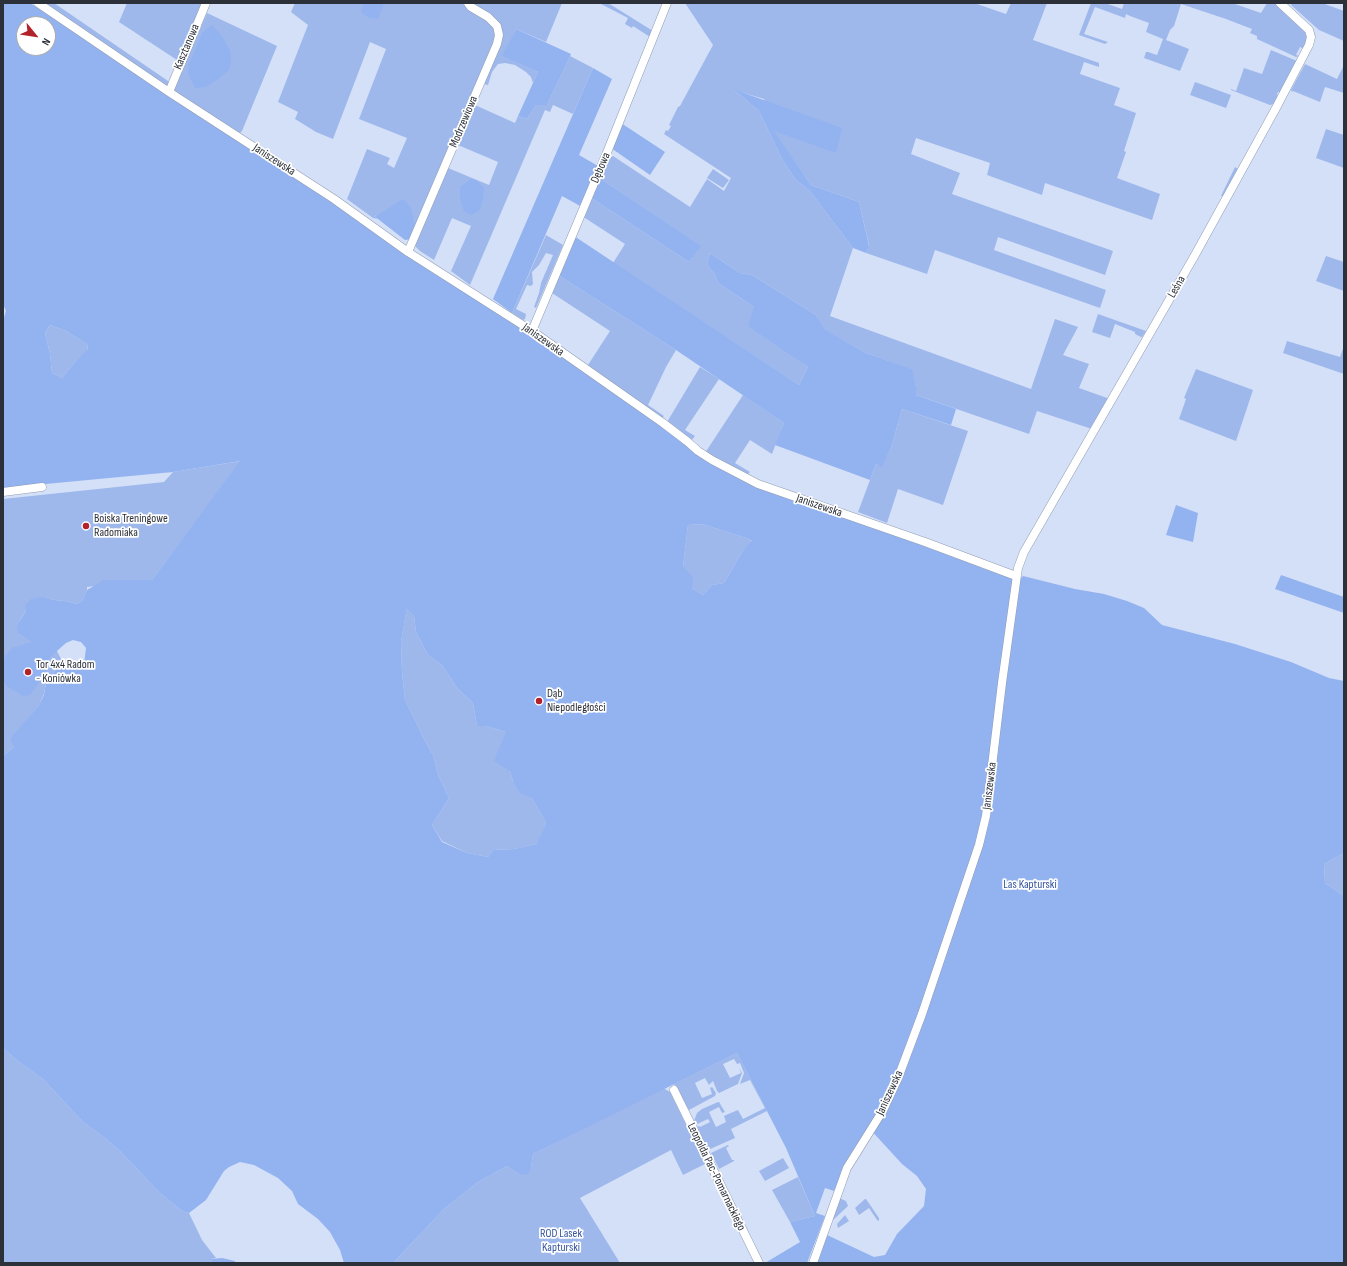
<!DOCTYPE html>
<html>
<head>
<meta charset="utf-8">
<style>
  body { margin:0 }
  #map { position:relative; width:1347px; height:1266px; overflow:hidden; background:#d4e0f8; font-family:"Sofia Sans Condensed",sans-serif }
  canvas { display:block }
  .frame { position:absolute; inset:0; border:4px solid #2b3039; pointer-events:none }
  .north { position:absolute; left:16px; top:16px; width:40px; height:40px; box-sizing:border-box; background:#fff; border:1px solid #aaacb0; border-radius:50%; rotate:120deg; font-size:11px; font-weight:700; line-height:16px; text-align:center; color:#2b3039 }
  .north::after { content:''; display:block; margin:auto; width:14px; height:18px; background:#b3222a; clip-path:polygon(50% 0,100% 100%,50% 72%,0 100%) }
</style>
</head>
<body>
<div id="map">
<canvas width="1347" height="1266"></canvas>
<div class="frame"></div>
<div class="north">N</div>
</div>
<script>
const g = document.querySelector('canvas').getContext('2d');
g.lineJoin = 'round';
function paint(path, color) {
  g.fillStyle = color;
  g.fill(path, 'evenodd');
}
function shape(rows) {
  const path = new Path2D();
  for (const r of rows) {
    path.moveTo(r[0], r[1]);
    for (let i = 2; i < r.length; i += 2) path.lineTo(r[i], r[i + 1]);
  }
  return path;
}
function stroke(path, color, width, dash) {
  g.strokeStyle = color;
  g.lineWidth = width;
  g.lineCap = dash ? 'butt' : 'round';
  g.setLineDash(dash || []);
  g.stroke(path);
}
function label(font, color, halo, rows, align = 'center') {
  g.font = font + ' "Sofia Sans Condensed",sans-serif';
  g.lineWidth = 3.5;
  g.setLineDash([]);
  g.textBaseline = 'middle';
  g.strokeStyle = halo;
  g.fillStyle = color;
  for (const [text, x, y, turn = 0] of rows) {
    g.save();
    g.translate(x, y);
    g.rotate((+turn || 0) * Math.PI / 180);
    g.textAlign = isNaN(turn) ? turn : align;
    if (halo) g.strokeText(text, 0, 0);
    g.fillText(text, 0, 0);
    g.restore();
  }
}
paint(shape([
  [40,3,54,3,171,83,166,87],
  [127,3,203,3,177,60,119,22],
  [295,3,465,3,465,5,467,3,562,3,546,42,516,29,503,56,538,72,533,83,531,77,526,72,515,65,505,63,498,64,492,72,488,85,484,84,496,54,413,239,403,200,375,216,378,219,373,218,347,199,367,149,390,158,387,164,394,168,407,138,359,119,386,49,370,42,333,139,316,132,295,119,298,112,278,102,308,25,291,12],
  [599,3,608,3,653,31,650,37,633,26,632,28,625,24,628,18],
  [685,3,974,3,1006,14,1011,3,1047,3,1033,40,1099,63,1099,67,1084,62,1080,74,1120,88,1114,105,1136,113,1124,151,1126,152,1117,178,1160,194,1152,220,1045,183,1042,195,987,175,990,163,916,138,911,154,960,173,952,194,1113,251,1105,275,998,237,994,250,1106,290,1100,308,935,250,927,274,866,253,869,245,859,202,811,185,773,131,764,99,734,90,759,111,783,161,796,180,810,191,853,248,830,316,1031,389,1055,319,1078,327,1063,355,1089,364,1079,388,1110,399,1092,429,1037,411,1029,434,916,395,916,387,911,369,866,353,823,329,816,315,752,275,740,273,710,253,707,262,709,268,715,274,718,283,754,307,790,354,808,367,799,385,613,263,625,244,582,216,590,197,689,262,700,246,598,177,608,159,613,156,690,207,707,179,724,191,731,178,664,134,666,130,668,131,671,126,669,125,678,107,680,106,713,45],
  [1091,3,1105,3,1122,9,1124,3,1232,3,1261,13,1267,3,1276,3,1298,22,1305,32,1307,40,1304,49,1300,47,1296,55,1299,56,1296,57,1257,39,1257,36,1250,33,1252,29,1226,19,1181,4,1174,26,1170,30,1166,40,1189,49,1180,71,1144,58,1146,52,1148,52,1157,55,1163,39,1146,32,1149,23,1130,16,1126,14,1125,18,1095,7,1084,34,1108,42,1105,44,1079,35],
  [1292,3,1322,3,1344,11,1344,41,1319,30,1291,5],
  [207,13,277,46,242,131,239,134,173,91],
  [1271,50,1297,61,1281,92,1278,92,1277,94,1278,97,1274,104,1270,105,1231,90,1231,89,1236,91,1244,68,1262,74],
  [570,56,593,68,573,114,553,105,550,112,545,110,470,285,451,271,471,226,452,218,434,260,420,251,414,245,448,168,489,185,498,162,458,145,475,105,515,123,518,116,527,119,536,105,547,105],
  [1305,64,1337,79,1344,65,1344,93,1325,87,1320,102,1293,91,1292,92,1291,90],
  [1195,82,1231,95,1226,108,1190,95],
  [1326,129,1344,135,1344,168,1316,158],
  [1235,167,1238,169,1223,196,1221,196],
  [713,169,729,180,723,188,707,178],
  [546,235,563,245,536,308,534,307,539,293,541,283,553,255,546,253,539,265,532,272,533,284,531,286,527,285,516,309,526,314,525,319,523,320,512,313],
  [1326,256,1344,262,1344,291,1316,281],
  [558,275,676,350,666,367,648,405,664,416,662,418,586,368,610,331,552,293],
  [1098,314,1146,331,1142,337,1141,337,1135,334,1135,332,1115,324,1110,338,1092,332],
  [50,325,66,331,87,344,88,350,73,364,62,378,52,373,50,354,45,333],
  [1287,341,1340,357,1344,346,1344,374,1283,353],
  [700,367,719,379,685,430,695,436,690,442,667,422],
  [1196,369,1253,390,1236,441,1179,419,1186,399,1184,398],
  [743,395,784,423,772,454,750,440,735,463,750,472,746,476,705,453],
  [902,409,968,431,943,505,898,489,887,523,858,512,876,464,882,466,891,448],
  [241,461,152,580,87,587,87,590,82,601,77,604,65,601,54,600,45,597,26,610,19,622,19,634,33,642,57,651,62,661,46,683,44,694,39,705,25,722,14,747,3,756,3,499,164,482,173,472],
  [702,524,746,538,753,542,742,552,724,583,712,585,703,595,692,588,683,566,688,525],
  [407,607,414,616,416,632,428,655,443,666,457,688,473,703,477,726,486,726,506,732,510,771,513,781,532,798,546,823,538,844,514,849,493,850,488,857,467,853,442,841,432,825,449,798,438,775,433,755,425,741,405,700,402,672,401,641],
  [1344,853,1344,896,1325,883,1324,864],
  [3,1048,19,1062,43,1079,83,1122,105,1138,121,1152,159,1192,182,1211,189,1213,202,1240,216,1258,211,1259,212,1263,3,1263],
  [737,1053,767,1111,731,1129,735,1138,708,1150,697,1127,699,1126,700,1127,710,1122,708,1119,695,1125,694,1121,697,1113,702,1109,718,1102,719,1102,725,1112,722,1113,719,1107,709,1112,716,1127,726,1122,724,1116,726,1115,738,1110,743,1119,765,1108,750,1080,740,1084,744,1073,740,1063,737,1064,734,1059,723,1064,730,1078,741,1073,739,1068,742,1073,738,1084,719,1093,717,1091,713,1081,709,1085,705,1078,695,1083,702,1098,712,1094,710,1088,712,1087,716,1093,715,1096,689,1110,674,1084],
  [663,1088,670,1092,705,1164,683,1175,671,1150,580,1198,620,1263,393,1263,444,1209,478,1182,507,1166,520,1175,531,1168,533,1154],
  [728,1145,729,1146,726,1148,732,1160,734,1160,734,1161,719,1169,711,1153],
  [783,1158,789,1168,765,1181,759,1171],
  [798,1177,815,1216,790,1222,772,1190],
  [839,1198,846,1201,848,1206,832,1221],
  [865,1199,866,1199,879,1218,879,1221,877,1220,869,1208,859,1215,855,1208],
  [845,1215,849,1221,838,1228,837,1224]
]), '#9eb8ec');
paint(shape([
  [3,3,30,3,443,273,688,445,798,500,1003,575,1020,579,1023,576,1075,589,1104,594,1127,601,1144,608,1162,625,1235,644,1291,662,1329,678,1344,681,1344,853,1324,864,1325,883,1344,896,1344,1263,817,1263,827,1235,874,1257,885,1255,897,1234,924,1206,926,1189,917,1176,902,1164,869,1128,841,1175,834,1191,825,1188,816,1213,825,1216,807,1263,765,1263,800,1242,790,1222,815,1216,786,1148,737,1053,533,1154,531,1168,528,1174,520,1175,507,1166,478,1182,444,1209,393,1263,344,1263,340,1250,330,1232,318,1219,298,1204,292,1191,278,1178,254,1165,240,1162,229,1167,224,1171,206,1200,189,1213,182,1211,159,1192,121,1152,105,1138,83,1122,43,1079,19,1062,3,1048,3,756,14,747,10,739,39,705,44,695,46,683,62,661,78,665,84,664,86,648,81,642,73,640,66,643,50,657,44,675,30,695,23,696,8,687,3,681,3,662,5,657,12,648,32,642,19,634,17,629,19,622,24,614,26,610,25,606,31,599,45,597,54,600,65,601,77,604,82,601,87,590,104,580,152,580,240,461,173,472,3,488,3,321,6,311,3,304],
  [24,24,48,24,48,48,24,48],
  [50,325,66,331,87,344,88,349,73,364,62,378,52,373,50,354,45,333],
  [702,524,746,538,752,541,742,552,724,583,712,585,703,595,692,588,693,578,683,566,688,525],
  [407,608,414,616,416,632,428,655,443,666,457,688,473,703,477,726,486,726,506,732,494,761,510,771,513,781,520,793,532,798,546,823,537,844,514,849,493,850,488,857,467,853,442,842,432,825,449,798,438,775,433,755,425,741,405,700,402,672,401,641],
  [364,3,384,3,378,19,369,18,361,12],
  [212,25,222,36,230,51,231,61,229,70,217,80,206,87,195,88,188,73,189,64,202,33],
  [516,29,571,54,547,105,536,105,527,119,518,116,538,72,502,56],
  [593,68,612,79,579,155,598,166,582,207,562,196,512,313,493,299],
  [733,89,842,128,836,153,774,131,811,185,859,202,869,246,866,253,853,248,810,191,796,180,783,161,759,111],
  [621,123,665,152,650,175,611,148],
  [598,177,701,246,689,262,590,197],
  [471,179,477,181,484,188,483,200,479,211,471,215,464,211,460,198,460,187],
  [403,199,411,208,415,227,413,239,405,240,378,219,375,216],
  [574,236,799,385,808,367,748,326,754,307,718,283,715,274,709,268,707,262,710,253,740,273,752,275,816,315,824,329,866,353,912,369,916,387,916,395,956,409,951,425,902,409,891,448,882,467,876,464,870,480,775,445,784,423,676,350,558,275],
  [1176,505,1198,513,1193,542,1166,535],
  [1281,575,1344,597,1344,613,1275,589],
  [222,1258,235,1261,236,1263,212,1263,211,1259]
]), '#93b2f0');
const minor = shape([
  [38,3,169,92,334,199,408,252,532,331,663,423,688,442,698,451,712,460,758,484,925,542,1016,576],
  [169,92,206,3],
  [408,252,497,44,499,35,497,26,488,17,471,7,468,3],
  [532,331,608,150,667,3],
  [3,492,42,487],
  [674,1090,759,1263],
  [813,1263,847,1168,882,1112,898,1078,922,1014,979,845,986,816,1002,683,1018,568,1024,552,1195,255,1276,108,1309,45,1311,37,1309,30,1280,3]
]);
stroke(minor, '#919db3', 9);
stroke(minor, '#fff', 8);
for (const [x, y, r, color] of [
  [86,526,4,"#b3222a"],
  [28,672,4,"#b3222a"],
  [539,701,4,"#b3222a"]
]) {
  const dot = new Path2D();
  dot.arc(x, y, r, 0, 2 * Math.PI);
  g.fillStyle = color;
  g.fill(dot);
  stroke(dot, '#fff', 1.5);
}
label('12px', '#2b3039', '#fff', [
  ["Kasztanowa",187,47,-67],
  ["Modrzewiowa",464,122,-67],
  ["Janiszewska",274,160,33],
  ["Dębowa",601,168,-67],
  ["Leśna",1177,287,-60],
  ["Janiszewska",543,340,35],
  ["Janiszewska",819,506,19],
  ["Janiszewska",990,786,-83],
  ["Janiszewska",890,1093,-65],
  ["Leopolda Pac-Pomarnackiego",716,1177,64]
]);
label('12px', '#2b3039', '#fff', [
  ["Boiska Treningowe",94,519],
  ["Radomiaka",94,533],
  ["Tor 4x4 Radom",36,665],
  ["- Koniówka",36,679],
  ["Dąb",547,694],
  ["Niepodległości",547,708]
], 'left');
label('12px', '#32539d', '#fff', [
  ["Las Kapturski",1030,885],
  ["ROD Lasek",561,1234],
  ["Kapturski",561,1248]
]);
</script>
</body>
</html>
